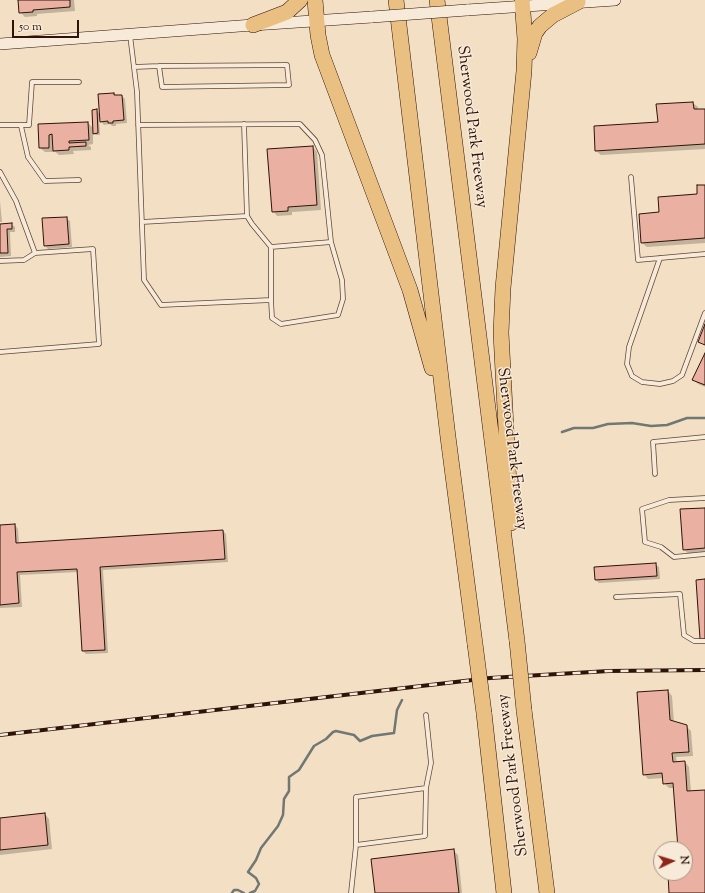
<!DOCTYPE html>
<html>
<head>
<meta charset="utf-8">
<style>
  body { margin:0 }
  #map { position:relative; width:705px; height:893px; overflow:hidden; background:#f3dfc3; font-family:"Sorts Mill Goudy",serif }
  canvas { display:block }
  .north { position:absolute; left:653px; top:841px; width:40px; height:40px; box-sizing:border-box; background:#f7ead8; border:1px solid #a79485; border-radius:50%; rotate:86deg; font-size:11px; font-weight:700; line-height:16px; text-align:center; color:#2e1309 }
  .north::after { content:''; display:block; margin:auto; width:14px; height:18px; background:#8f2418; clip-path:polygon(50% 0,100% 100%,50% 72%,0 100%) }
  .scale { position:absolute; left:12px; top:20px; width:67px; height:18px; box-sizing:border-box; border:2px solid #2e1309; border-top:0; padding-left:5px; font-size:12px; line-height:14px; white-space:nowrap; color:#2e1309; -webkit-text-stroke:3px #f7ead8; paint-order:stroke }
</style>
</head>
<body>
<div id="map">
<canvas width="705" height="893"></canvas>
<div class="north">N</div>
<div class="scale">50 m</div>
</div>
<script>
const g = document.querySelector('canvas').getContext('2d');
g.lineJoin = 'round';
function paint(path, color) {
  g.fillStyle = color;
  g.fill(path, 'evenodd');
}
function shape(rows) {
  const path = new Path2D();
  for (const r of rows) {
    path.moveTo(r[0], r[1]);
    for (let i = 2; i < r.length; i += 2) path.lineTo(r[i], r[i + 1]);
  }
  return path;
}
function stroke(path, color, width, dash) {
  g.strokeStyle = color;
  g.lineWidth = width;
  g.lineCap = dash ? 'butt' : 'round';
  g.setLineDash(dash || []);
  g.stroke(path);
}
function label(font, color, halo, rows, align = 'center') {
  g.font = font + ' "Sorts Mill Goudy",serif';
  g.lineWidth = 3;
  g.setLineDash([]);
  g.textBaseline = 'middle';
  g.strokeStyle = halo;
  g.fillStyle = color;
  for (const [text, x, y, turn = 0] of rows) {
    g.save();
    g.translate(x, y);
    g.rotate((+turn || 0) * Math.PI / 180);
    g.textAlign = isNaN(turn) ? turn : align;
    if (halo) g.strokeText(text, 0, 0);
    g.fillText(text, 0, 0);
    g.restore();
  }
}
paint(shape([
  [19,0,74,0,75,11,37,14,37,16,25,17,20,12],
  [114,94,116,96,122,96,125,99,127,123,116,124,116,126,112,126,110,124,104,125,99,119,100,135,96,135,93,132,93,144,88,145,91,147,91,150,73,151,74,154,59,155,53,150,54,152,45,152,40,148,39,125,88,123,94,129,96,110,101,115],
  [693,103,698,107,698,110,705,110,705,149,601,155,596,151,659,123],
  [313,147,317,152,321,210,292,212,292,215,277,216,273,211],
  [705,186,705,243,647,247,642,243,660,213,698,195],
  [0,201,2,222,0,222],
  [66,218,70,221,72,247,48,249,45,245],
  [11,224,15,227,15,232,10,232,11,256,0,257,0,225],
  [705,355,705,387,698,384,694,380],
  [705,509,705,553,688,554,684,549],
  [15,525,18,529,19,544,223,531,226,534,228,562,103,570,108,653,86,654,83,651,78,572,20,575,22,607,0,608,0,526],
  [655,564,659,567,660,579,599,583,596,580],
  [668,691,672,696,674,723,686,726,691,731,693,756,676,757,677,763,685,762,689,767,691,792,705,791,705,893,670,893,681,873,685,873,685,849,679,849,674,788,669,788,664,783,664,778,648,779,644,774],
  [45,814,49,819,52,849,0,855,0,819],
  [453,850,458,855,462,893,376,893]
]), '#0003');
stroke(shape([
  [562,432,574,428,593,428,608,424,632,423,651,426,667,425,687,418,705,418],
  [232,893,234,890,238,890,244,893],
  [250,893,255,891,259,884,256,878,248,872,256,860,261,848,278,826,283,815,284,799,289,791,289,777,299,770,314,746,326,739,333,732,336,731,354,735,360,741,372,736,394,733,397,710,402,700]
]), '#717874', 2.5);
const building = shape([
  [18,0,70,0,70,7,33,10,33,12,19,13,18,0],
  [114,93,114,95,122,95,124,120,113,121,113,123,108,123,108,121,100,122,98,94,114,93],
  [693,102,694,109,705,109,705,144,595,151,594,126,658,122,656,104,693,102],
  [97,109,98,133,93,134,92,110,97,109],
  [88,122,89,140,69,141,69,143,86,142,86,146,69,147,69,150,53,151,52,134,49,135,49,148,39,148,38,124,88,122],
  [313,146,317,205,288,207,288,211,272,212,267,149,313,146],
  [697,185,705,185,705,238,641,243,639,214,659,212,658,197,697,194,697,185],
  [67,217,69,244,44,246,42,218,67,217],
  [12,223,12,229,7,229,8,253,0,253,0,224,12,223],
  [705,324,705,345,698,342,705,324],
  [705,353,705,385,692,380,705,353],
  [705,508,705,548,683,550,680,509,705,508],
  [15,524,16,543,223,530,225,559,100,567,105,650,82,651,77,569,17,572,19,603,0,605,0,525,15,524],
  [656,563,657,576,595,580,594,567,656,563],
  [705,579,705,639,700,639,696,580,705,579],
  [668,690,670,720,687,725,689,752,672,753,673,762,685,761,687,791,705,790,705,893,669,893,668,874,685,873,685,849,678,849,673,783,663,784,662,773,643,775,637,692,668,690],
  [45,813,48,845,0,850,0,818,45,813],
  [454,849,459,893,375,893,371,859,454,849]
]);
paint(building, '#eab1a3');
stroke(building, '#2e1309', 1);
const lane = shape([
  [130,35,137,92,144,280,161,305,271,300],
  [134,67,159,66,287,65,289,85,162,87,159,66],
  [244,124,247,216,252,224,271,247,331,242],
  [0,125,29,125,32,82,79,82],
  [138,125,300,124,315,140,322,155,331,242,342,280,343,299,338,315,281,324,272,318,271,300,271,247],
  [21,126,28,157,45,181,79,180],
  [0,172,16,201,35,253],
  [631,177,638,260,705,254],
  [142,222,247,216],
  [660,258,629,347,627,364,632,376,642,382,660,384,673,381,682,375,705,313],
  [0,261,24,260,35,253,93,249,99,344,0,352],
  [655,474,653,442,705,437],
  [705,498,669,500,642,509,645,542,661,547,674,557,705,554],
  [616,597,680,594,684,635,694,641,705,641],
  [356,845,425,836,426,788,431,763,426,715],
  [351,893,356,845,356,797,426,788]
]);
const secondary = shape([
  [467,10,615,0],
  [0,44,253,25,372,17]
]);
const highway = shape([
  [315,0,318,35,322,55,410,290,432,368],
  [396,0,448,437,475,644],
  [437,0,517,641],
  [253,25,287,12,300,0],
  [529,53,535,33,540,26,553,15,578,2],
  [511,523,501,333,503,288,524,71,525,39,522,0],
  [524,710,547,893],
  [484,713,504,893]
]);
stroke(lane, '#5f4638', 5.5);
stroke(secondary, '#2e1309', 12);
stroke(highway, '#2e1309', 16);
stroke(lane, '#f7ead8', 4);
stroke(secondary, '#f7ead8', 11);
stroke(highway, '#eac082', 15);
const rail = shape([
  [0,735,490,678,609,671,705,670]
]);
stroke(rail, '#2e1309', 4);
stroke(rail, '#f7ead8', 2.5, [8]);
const secondaryBridge = shape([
  [372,17,467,10]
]);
const highwayBridge = shape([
  [517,641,524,710],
  [475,644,484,713]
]);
stroke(secondaryBridge, '#2e1309', 12, []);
stroke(highwayBridge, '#2e1309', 16, []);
stroke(secondaryBridge, '#f7ead8', 11);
stroke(highwayBridge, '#eac082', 15);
label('16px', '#2e1309', '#f7ead8', [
  ["Sherwood Park Freeway",471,127,83],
  ["Sherwood Park Freeway",511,449,83],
  ["Sherwood Park Freeway",514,775,-97]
]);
</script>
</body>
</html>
